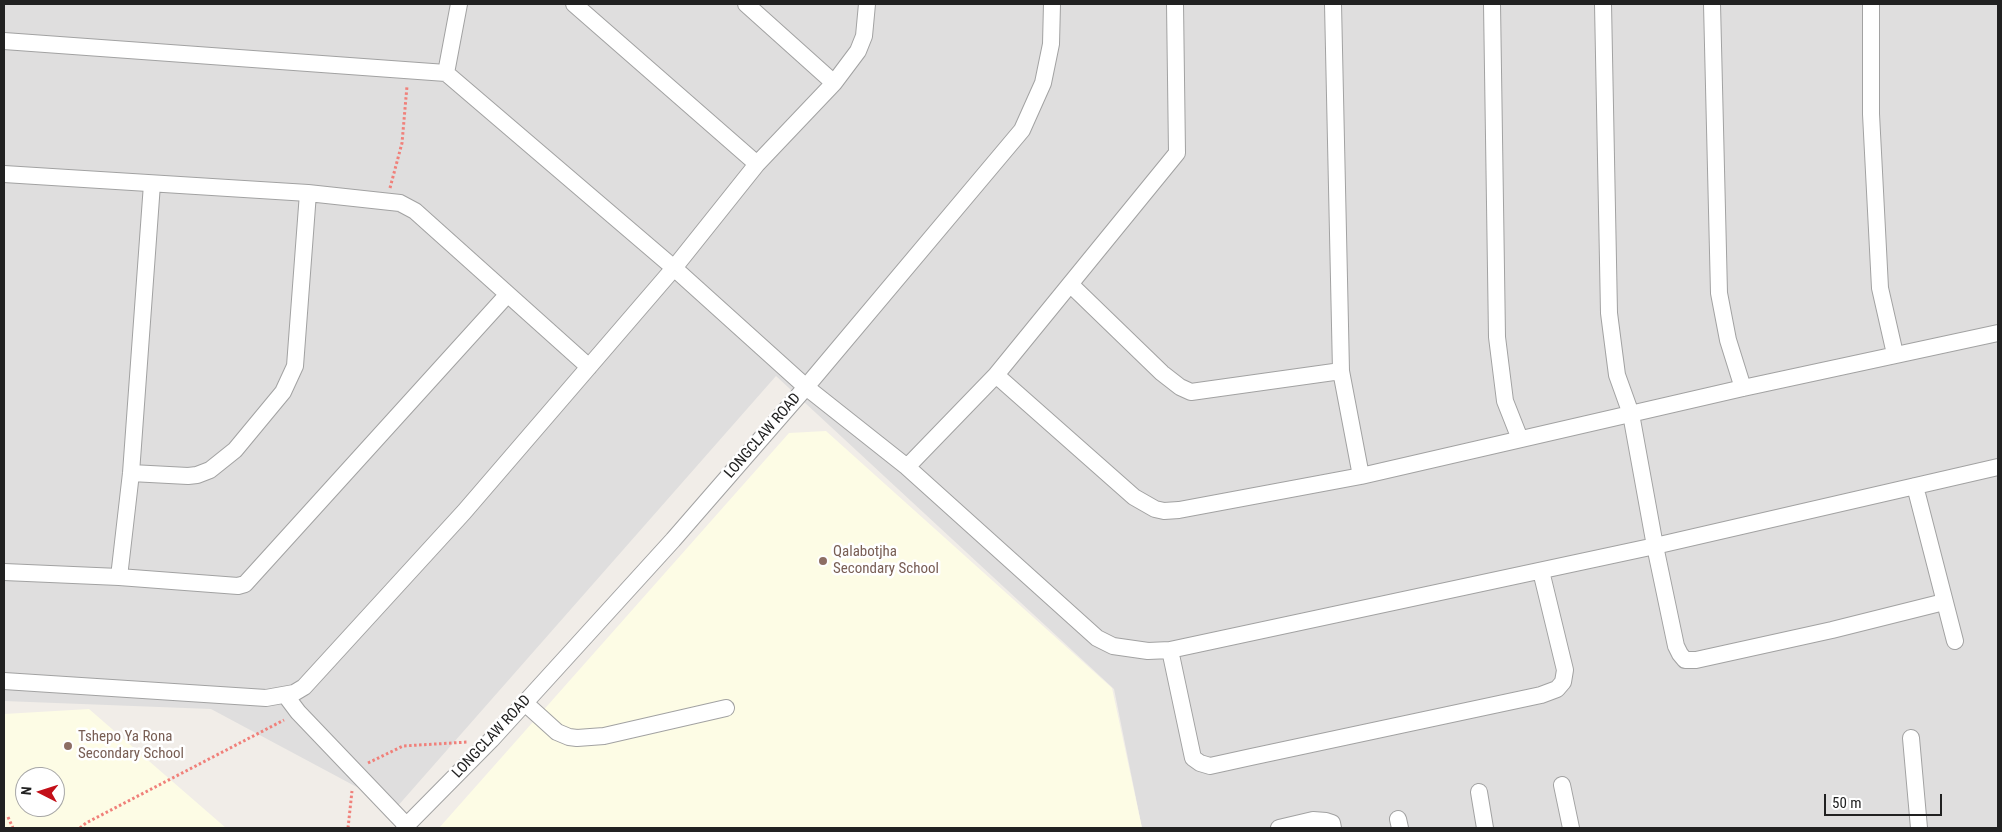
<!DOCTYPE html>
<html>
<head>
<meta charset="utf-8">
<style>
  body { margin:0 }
  #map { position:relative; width:2002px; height:832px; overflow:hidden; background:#f1ede8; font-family:"Roboto Condensed",sans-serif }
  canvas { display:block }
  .frame { position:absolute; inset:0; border:5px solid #212121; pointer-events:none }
  .north { position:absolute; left:15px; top:767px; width:50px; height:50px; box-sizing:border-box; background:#fff; border:1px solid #a6a6a6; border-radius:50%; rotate:275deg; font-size:14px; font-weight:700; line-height:20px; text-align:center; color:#212121 }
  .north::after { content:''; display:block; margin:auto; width:18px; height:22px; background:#c30f18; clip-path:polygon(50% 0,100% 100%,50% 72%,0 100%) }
  .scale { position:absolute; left:1824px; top:794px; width:118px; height:22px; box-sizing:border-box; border:2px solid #212121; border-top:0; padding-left:6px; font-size:15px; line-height:18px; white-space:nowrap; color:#212121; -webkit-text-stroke:4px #fff; paint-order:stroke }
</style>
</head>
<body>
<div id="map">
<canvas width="2002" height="832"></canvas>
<div class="frame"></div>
<div class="north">N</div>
<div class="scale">50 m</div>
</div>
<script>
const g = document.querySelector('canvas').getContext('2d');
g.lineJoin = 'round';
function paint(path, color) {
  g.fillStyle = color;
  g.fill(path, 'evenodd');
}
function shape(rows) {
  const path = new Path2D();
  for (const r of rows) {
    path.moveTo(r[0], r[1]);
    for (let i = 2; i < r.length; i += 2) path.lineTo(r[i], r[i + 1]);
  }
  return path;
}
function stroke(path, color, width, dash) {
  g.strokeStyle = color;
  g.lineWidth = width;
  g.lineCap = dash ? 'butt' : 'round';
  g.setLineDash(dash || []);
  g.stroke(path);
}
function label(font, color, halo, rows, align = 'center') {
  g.font = font + ' "Roboto Condensed",sans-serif';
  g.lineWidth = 5;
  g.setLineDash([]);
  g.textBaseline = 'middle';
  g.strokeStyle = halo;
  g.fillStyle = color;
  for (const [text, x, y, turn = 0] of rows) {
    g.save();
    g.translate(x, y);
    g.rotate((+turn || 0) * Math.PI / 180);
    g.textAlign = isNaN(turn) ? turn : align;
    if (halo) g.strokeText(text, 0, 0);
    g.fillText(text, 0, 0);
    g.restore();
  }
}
paint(shape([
  [4,4,1998,4,1998,828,1142,828,1114,689,776,376,396,808,211,709,4,701]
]), '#dfdede');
paint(shape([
  [826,431,1112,688,1142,828,439,828,789,433],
  [89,709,226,828,4,828,4,714],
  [25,777,55,777,55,807,25,807]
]), '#fdfce5');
const minor = shape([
  [574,4,757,164],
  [746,4,834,83],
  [1333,4,1341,371,1361,476],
  [1492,4,1497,337,1505,401,1520,439],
  [1603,4,1609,313,1617,375,1631,414,1655,546,1676,646,1680,654,1685,660,1696,660,1832,630,1944,602],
  [1712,4,1719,293,1728,340,1743,388],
  [1871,4,1871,114,1880,288,1895,354],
  [4,41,446,73,674,268,806,387,907,467,1097,638,1113,646,1148,651,1170,650,1655,546,1998,467],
  [446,73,459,4],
  [4,174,308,193,400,203,415,211,589,367],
  [1070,284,1162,373,1180,387,1191,392,1341,371],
  [996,375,1134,497,1155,509,1164,511,1179,510,1361,476,1743,388,1998,333],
  [907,467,996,375,1177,153,1175,4],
  [131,473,188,476,197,475,210,470,235,450,283,392,295,366,308,193],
  [1915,486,1955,641],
  [4,572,119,577,238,586,245,584,507,295],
  [119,577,131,473,152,184],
  [1170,650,1193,758,1200,763,1210,766,1251,757,1541,695,1557,689,1563,682,1565,670,1541,571],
  [4,681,266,698,294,693,304,687,464,512,674,268,757,164,834,83,858,51,864,36,867,4],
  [286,696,298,712,406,825],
  [525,703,557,732,569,737,577,738,604,736,726,708],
  [1911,738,1919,828],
  [1562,785,1571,828],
  [1479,792,1485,828],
  [1398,819,1400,828],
  [404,828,491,740,673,540,806,387,1022,130,1043,83,1051,44,1052,4],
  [1279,828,1313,820,1326,821,1332,823,1333,828]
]);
stroke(minor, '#a2a2a2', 18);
stroke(shape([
  [390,188,402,143,407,86],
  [368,763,403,746,468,742],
  [8,817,13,828],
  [80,828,86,823,284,720],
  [348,828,352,791]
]), '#f0807a', 3, [2.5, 2.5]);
stroke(minor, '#fff', 16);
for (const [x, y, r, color] of [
  [823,561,5,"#8d6e63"],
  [68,746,5,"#8d6e63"]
]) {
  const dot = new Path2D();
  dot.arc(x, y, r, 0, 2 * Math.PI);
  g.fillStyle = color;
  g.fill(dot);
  stroke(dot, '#fff', 2);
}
label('15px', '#212121', '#fff', [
  ["LONGCLAW ROAD",763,436,-49],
  ["LONGCLAW ROAD",492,737,-47]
]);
label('15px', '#785e54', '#fff', [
  ["Qalabotjha",833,552],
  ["Secondary School",833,569],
  ["Tshepo Ya Rona",78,737],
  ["Secondary School",78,754]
], 'left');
</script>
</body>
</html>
